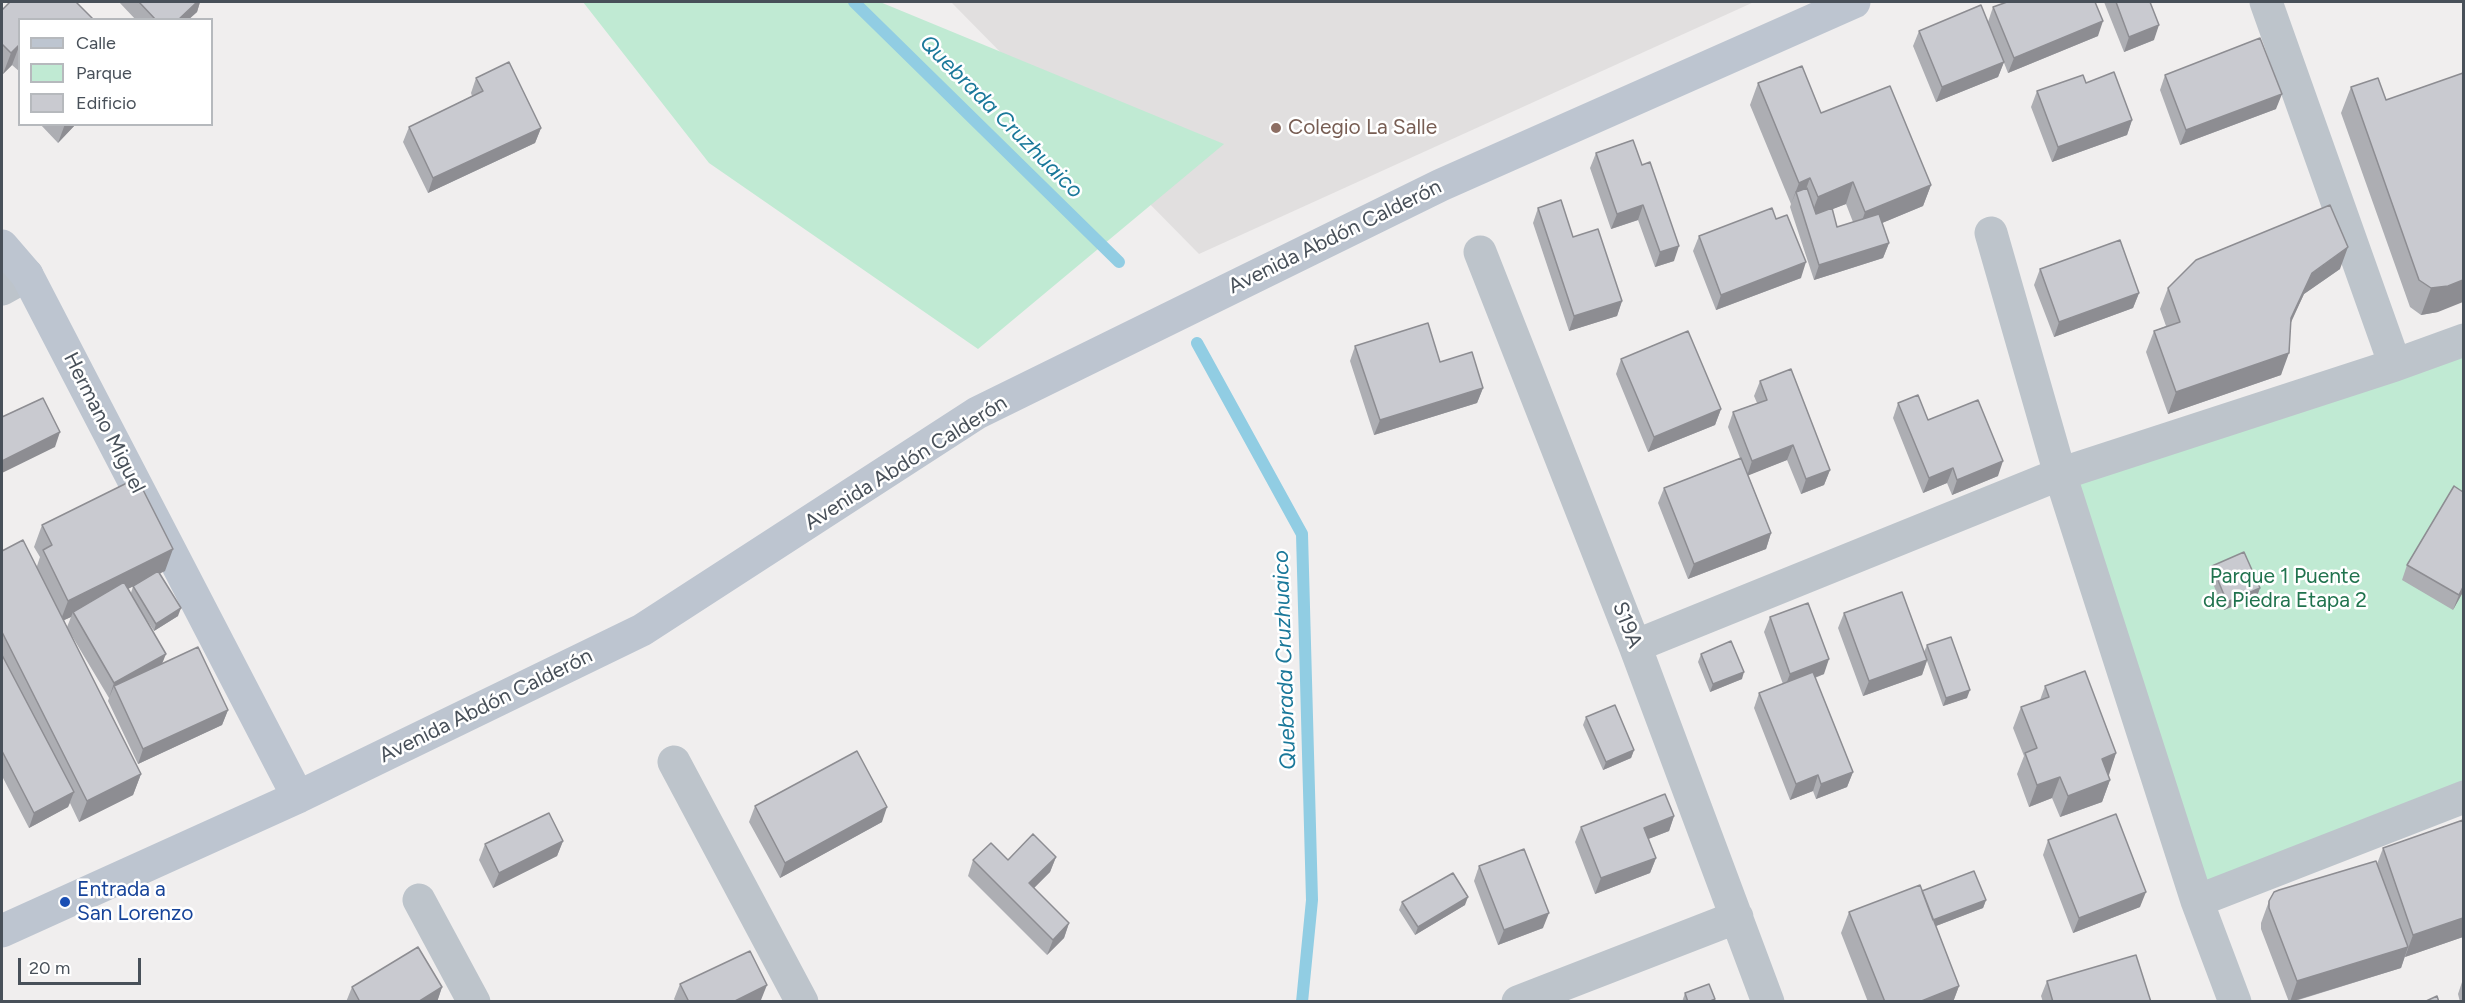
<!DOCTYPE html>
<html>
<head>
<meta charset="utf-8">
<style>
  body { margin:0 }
  #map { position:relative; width:2465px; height:1003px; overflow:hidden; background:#f0eeee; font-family:Figtree,sans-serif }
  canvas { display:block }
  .frame { position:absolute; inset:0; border:3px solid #485059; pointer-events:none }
  .legend { position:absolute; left:18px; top:18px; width:195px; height:108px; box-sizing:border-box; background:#fff; border:2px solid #b6b9bd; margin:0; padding:8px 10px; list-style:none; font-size:18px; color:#485059 }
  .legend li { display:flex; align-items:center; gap:12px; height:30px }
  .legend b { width:30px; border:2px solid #b6b9bd }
  .scale { position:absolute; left:18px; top:958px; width:123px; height:27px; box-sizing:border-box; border:3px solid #485059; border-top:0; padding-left:8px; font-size:18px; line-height:21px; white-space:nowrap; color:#485059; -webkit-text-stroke:4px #fff; paint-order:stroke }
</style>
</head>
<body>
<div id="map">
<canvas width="2465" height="1003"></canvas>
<div class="frame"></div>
<ul class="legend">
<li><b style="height:8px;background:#bdc5d0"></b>Calle</li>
<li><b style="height:16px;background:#c0ead3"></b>Parque</li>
<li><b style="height:16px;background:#c9cad0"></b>Edificio</li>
</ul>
<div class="scale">20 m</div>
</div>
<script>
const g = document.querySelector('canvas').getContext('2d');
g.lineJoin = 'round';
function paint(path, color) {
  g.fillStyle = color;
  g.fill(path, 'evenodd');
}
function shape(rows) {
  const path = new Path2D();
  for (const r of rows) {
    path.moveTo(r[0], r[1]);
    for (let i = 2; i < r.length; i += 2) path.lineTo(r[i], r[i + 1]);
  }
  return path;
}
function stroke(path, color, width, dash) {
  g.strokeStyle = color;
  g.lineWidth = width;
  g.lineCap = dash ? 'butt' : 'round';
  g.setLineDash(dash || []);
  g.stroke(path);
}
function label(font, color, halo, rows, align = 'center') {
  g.font = font + ' Figtree,sans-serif';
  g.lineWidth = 5;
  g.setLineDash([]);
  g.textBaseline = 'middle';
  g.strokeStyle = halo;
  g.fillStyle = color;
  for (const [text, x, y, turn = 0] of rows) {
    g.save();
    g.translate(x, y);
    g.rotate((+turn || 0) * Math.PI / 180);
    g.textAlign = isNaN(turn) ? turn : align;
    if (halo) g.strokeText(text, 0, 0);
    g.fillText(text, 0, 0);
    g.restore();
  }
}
paint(shape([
  [951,2,1754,2,1199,254]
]), '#e1dfdf');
paint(shape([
  [583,2,880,2,1224,144,978,349,709,163],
  [2463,340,2463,797,2197,901,2060,474]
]), '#c0ead3');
stroke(shape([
  [854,2,1119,262],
  [1197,343,1302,534,1312,900,1302,1002]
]), '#91cde3', 12);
stroke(shape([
  [2266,2,2395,365],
  [1991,233,2060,474,2197,901,2235,1002],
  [1480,252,1635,646,1768,1002],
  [2,289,27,275],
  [1635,646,2060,474,2395,365,2464,340],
  [674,762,802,1002],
  [419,900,474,1002],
  [2197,901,2464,797],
  [1518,1002,1737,917]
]), '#bdc4cb', 33);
stroke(shape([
  [2,246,27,275,298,797],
  [2,931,298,797,642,630,977,413,1441,185,1854,2]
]), '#bdc5d0', 33);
paint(shape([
  [119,2,200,2,197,12,188,20,136,20],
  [2104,2,2150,2,2154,40,2124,52],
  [1993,7,2098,36,2008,73,1991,30,2004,62,1998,77,1936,102,1913,46,1919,31,1988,22],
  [2,10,20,20,20,72,12,65,3,74,2,73],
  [2165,75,2276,109,2180,145,2160,90],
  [476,78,541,128,535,143,428,193,403,142,409,127,472,96,471,93],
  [1758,83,1821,113,1931,185,1923,206,1882,223,1889,243,1883,258,1814,280,1790,207,1791,204,1750,105],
  [1846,204,1853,222,1837,227,1832,209],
  [2086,83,2132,120,2127,135,2052,162,2031,107,2037,91],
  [2351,87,2386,100,2438,312,2421,315,2410,307,2341,113],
  [40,124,76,124,58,143],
  [1633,140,1674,261,1655,267,1638,220,1611,229,1590,168,1596,153],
  [1538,208,1573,237,1622,301,1617,316,1569,331,1533,223],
  [1699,236,1801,278,1716,310,1693,251],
  [2040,269,2139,293,2133,308,2054,337,2034,285],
  [2340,269,2304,294,2290,323,2281,375,2168,414,2146,352,2154,331,2166,326,2160,309,2168,288],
  [1355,346,1440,362,1483,388,1477,403,1374,435,1350,361],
  [1621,359,1721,409,1715,425,1648,452,1616,374],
  [1760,381,1830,470,1824,485,1801,494,1787,460,1748,475,1771,533,1766,549,1688,579,1658,503,1664,488,1740,458,1728,427,1733,412,1757,403,1754,396],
  [1898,403,1928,420,1998,476,1952,495,1947,483,1923,493,1893,418],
  [42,525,165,571,160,573,178,616,154,631,139,608,162,663,228,710,222,725,138,764,108,701,109,698,69,631,141,774,133,795,79,822,70,803,68,807,29,828,2,776,2,551,37,566,40,557,34,547],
  [133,586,131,593,128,589],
  [71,617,67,627,64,620],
  [2407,565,2463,592,2453,610,2402,580],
  [2212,566,2260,588,2257,596,2224,610,2209,574],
  [1844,613,1924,652,1927,645,1967,698,1943,706,1927,661,1922,675,1863,696,1838,628],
  [1770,617,1824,674,1815,678,1853,772,1847,787,1816,799,1813,791,1790,800,1754,708,1759,693,1783,684,1764,632],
  [1701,654,1742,679,1710,692,1698,662],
  [2045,686,2116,753,2108,775,2110,780,2102,802,2060,817,2052,798,2029,807,2017,774,2024,756,2013,728,2021,707,2040,700],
  [1586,717,1634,750,1631,758,1603,770,1583,725],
  [755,806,882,822,780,878,749,822],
  [1674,816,1669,831,1648,839,1656,858,1650,873,1595,894,1575,842,1581,827],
  [2463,820,2463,937,2405,957,2405,956,2401,968,2292,1002,2289,1002,2261,929,2261,923,2269,901,2377,864,2383,848],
  [2048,840,2140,907,2073,933,2043,855],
  [563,841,557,856,493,888,479,860,485,844],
  [1056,857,1050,872,1034,888,1069,923,1064,938,1047,955,968,876,973,860,1008,860],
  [1479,866,1543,928,1498,945,1474,881],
  [1922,891,1986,900,1983,908,1936,926,1959,986,1953,1002,1868,1002,1841,933,1849,912],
  [1402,902,1465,905,1415,935,1399,910],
  [2463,979,2463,1002,2460,1002,2458,994],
  [2047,981,2151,1002,2043,1002,2041,996],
  [680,984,761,1000,758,1002,676,1002,674,999],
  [352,987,442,987,437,1002,346,1002],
  [1685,993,1715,999,1714,1002,1682,1002]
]), '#adaeb3');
paint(shape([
  [197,2,200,2,197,12,188,20,178,20],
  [2103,21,2098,36,2008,73,2014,58],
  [2159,25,2154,40,2124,52,2129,37],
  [20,44,12,65,3,74,11,53],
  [2004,62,1998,77,1936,102,1942,87],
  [2282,94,2276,109,2180,145,2186,130],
  [2132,120,2127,135,2052,162,2058,147],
  [65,124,76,124,58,143],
  [541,128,535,143,428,193,433,178],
  [1810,178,1802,200,1796,192,1791,204,1799,183],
  [1853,182,1846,204,1810,218,1818,197],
  [1931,185,1923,206,1858,233,1865,212],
  [1643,205,1638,220,1611,229,1617,214],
  [1889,243,1883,258,1814,280,1819,265],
  [1679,246,1674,261,1655,267,1660,252],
  [2348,247,2340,269,2304,294,2283,340,2291,318,2312,273],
  [1806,262,1801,278,1716,310,1721,295],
  [2463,280,2463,302,2438,312,2421,315,2431,288],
  [2139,293,2133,308,2054,337,2059,322],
  [1622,301,1617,316,1569,331,1574,316],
  [2289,353,2281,375,2168,414,2176,392],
  [1483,388,1477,403,1374,435,1380,420],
  [1721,409,1715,425,1648,452,1654,437],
  [60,432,55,447,2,473,2,461],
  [1793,445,1787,460,1747,476,1752,461],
  [2003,461,1998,476,1952,495,1957,480],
  [1953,468,1947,483,1923,493,1929,478],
  [1830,470,1824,485,1801,494,1806,479],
  [1771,533,1766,549,1688,579,1694,564],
  [173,549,165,571,74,615,73,612,71,617,60,622,68,601],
  [2463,587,2463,592,2453,610,2459,595],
  [2260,588,2257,596,2224,610,2227,602],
  [181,608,178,616,154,631,156,624],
  [166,654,160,669,114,686,109,698,114,683],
  [1829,659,1824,674,1784,689,1790,674],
  [1927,660,1922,675,1863,696,1869,681],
  [1744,672,1742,679,1710,692,1713,684],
  [1970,690,1967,698,1943,706,1946,698],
  [228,710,222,725,138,764,143,749],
  [1634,750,1631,758,1603,770,1606,762],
  [2116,753,2109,775,2094,780,2102,759],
  [1853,772,1847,787,1816,799,1821,784],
  [141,774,133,795,79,822,87,801],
  [1818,775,1813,791,1790,800,1796,784],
  [2060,777,2052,798,2029,807,2037,785],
  [2110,780,2102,802,2060,817,2068,796],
  [74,792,68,807,29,828,34,813],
  [887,807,882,822,780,878,785,863],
  [1674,816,1669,831,1638,843,1644,828],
  [563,841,557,856,493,888,499,873],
  [1056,857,1050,872,1024,898,1029,883],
  [1656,858,1650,873,1595,894,1601,878],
  [2146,892,2140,907,2073,933,2079,918],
  [1468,897,1465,905,1415,935,1418,927],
  [1986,900,1983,908,1928,929,1931,921],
  [1549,913,1543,928,1498,945,1504,930],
  [2463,918,2463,937,2405,957,2413,935],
  [1069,923,1064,938,1047,955,1053,940],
  [2408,947,2401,968,2290,1002,2297,981],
  [767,985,761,1000,758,1002,733,1002],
  [1959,986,1953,1002,1919,1002],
  [442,987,437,1002,418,1002]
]), '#8d8d92');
const building = shape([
  [10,2,76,2,94,20,20,20,20,44,11,53,2,44,2,10,10,2],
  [139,2,197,2,178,20,156,20,139,2],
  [2007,2,2095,2,2103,21,2014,58,1993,7,2007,2],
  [2116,2,2150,2,2159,25,2129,37,2116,2],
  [1981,5,2004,62,1942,87,1919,31,1981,5],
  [2260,38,2282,94,2186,130,2165,75,2260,38],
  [509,62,541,128,433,178,409,127,483,91,476,78,509,62],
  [1802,66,1821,113,1890,86,1931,185,1865,212,1853,182,1818,197,1810,178,1799,183,1758,83,1802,66],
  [2114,72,2132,120,2058,147,2037,91,2083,75,2086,83,2114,72],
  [2463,73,2463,280,2448,286,2431,288,2419,280,2351,87,2378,78,2386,100,2463,73],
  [1633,140,1642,165,1650,162,1679,246,1660,252,1643,205,1617,214,1596,153,1633,140],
  [1807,188,1816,214,1832,208,1837,227,1879,214,1889,243,1819,265,1796,192,1807,188],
  [1561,200,1573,237,1598,229,1622,301,1574,316,1538,208,1561,200],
  [2330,205,2348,247,2312,273,2291,318,2289,353,2176,392,2154,331,2180,322,2168,288,2196,260,2330,205],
  [1772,208,1776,219,1787,215,1806,262,1721,295,1699,236,1772,208],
  [2120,240,2139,293,2059,322,2040,269,2120,240],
  [1428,323,1440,362,1472,352,1483,388,1380,420,1355,346,1428,323],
  [1688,331,1721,409,1654,437,1621,359,1688,331],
  [1791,369,1830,470,1806,479,1793,445,1752,461,1733,412,1767,400,1760,381,1791,369],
  [1918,395,1928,420,1978,400,2003,461,1957,480,1953,468,1929,478,1898,403,1918,395],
  [43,398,60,432,2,461,2,417,43,398],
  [1741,458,1771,533,1694,564,1664,488,1741,458],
  [137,478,173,549,68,601,43,550,52,545,42,525,137,478],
  [2454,486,2463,492,2463,587,2459,595,2407,565,2454,486],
  [23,540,141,774,87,801,2,632,2,551,23,540],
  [2244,552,2260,588,2227,602,2212,566,2244,552],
  [158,571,181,608,156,624,133,586,158,571],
  [124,582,166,654,114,683,73,612,124,582],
  [1902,592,1927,660,1869,681,1844,613,1902,592],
  [1808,603,1829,659,1790,674,1770,617,1808,603],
  [1951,637,1970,690,1946,698,1927,645,1951,637],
  [1731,641,1744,672,1713,684,1701,654,1731,641],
  [198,647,228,710,143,749,114,686,198,647],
  [2,655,74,792,34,813,2,751,2,655],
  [2085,671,2116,753,2102,759,2110,780,2068,796,2060,777,2037,785,2025,753,2037,748,2021,707,2049,697,2045,686,2085,671],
  [1813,672,1853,772,1821,784,1818,775,1796,784,1759,693,1813,672],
  [1615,705,1634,750,1606,762,1586,717,1615,705],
  [857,751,887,807,785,863,755,806,857,751],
  [1665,794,1674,816,1644,828,1656,858,1601,878,1581,827,1665,794],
  [549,813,563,841,499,873,485,844,549,813],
  [2116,814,2146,892,2079,918,2048,840,2116,814],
  [2463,820,2463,918,2413,935,2383,848,2463,820],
  [1033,834,1056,857,1029,883,1069,923,1053,940,973,860,991,843,1008,860,1033,834],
  [1524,849,1549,913,1504,930,1479,866,1524,849],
  [2376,861,2408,947,2297,981,2269,908,2269,901,2274,892,2279,890,2376,861],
  [1974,871,1986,900,1933,920,1922,891,1974,871],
  [1453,873,1468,897,1418,927,1402,902,1453,873],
  [1920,885,1959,986,1919,1002,1885,1002,1849,912,1920,885],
  [418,947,442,987,418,1002,360,1002,352,987,418,947],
  [750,951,767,985,733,1002,689,1002,680,984,750,951],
  [2136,955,2151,1002,2053,1002,2047,981,2136,955],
  [1709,984,1715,999,1708,1002,1688,1002,1685,993,1709,984],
  [2437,996,2439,1002,2424,1002,2437,996]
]);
paint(building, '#c9cad0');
stroke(building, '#8d8d92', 1.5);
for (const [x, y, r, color] of [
  [1276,128,6,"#8d6e63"],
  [65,902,6,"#1a4fb4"]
]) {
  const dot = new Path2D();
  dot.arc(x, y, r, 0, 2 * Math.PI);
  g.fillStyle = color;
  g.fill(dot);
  stroke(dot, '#fff', 2);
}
label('21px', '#785e54', '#fff', [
  ["Colegio La Salle",1288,128]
], 'left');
label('21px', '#485059', '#fff', [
  ["Avenida Abdón Calderón",1335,237,-26],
  ["Hermano Miguel",104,423,63],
  ["Avenida Abdón Calderón",906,463,-32],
  ["S19A",1627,625,69],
  ["Avenida Abdón Calderón",486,706,-26]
]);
label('21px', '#20734e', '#fff', [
  ["Parque 1 Puente",2285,577],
  ["de Piedra Etapa 2",2285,601]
]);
label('21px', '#164399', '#fff', [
  ["Entrada a",77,890],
  ["San Lorenzo",77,914]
], 'left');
label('italic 22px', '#1a789a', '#fff', [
  ["Quebrada Cruzhuaico",1001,117,45],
  ["Quebrada Cruzhuaico",1285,660,-92]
]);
</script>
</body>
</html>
